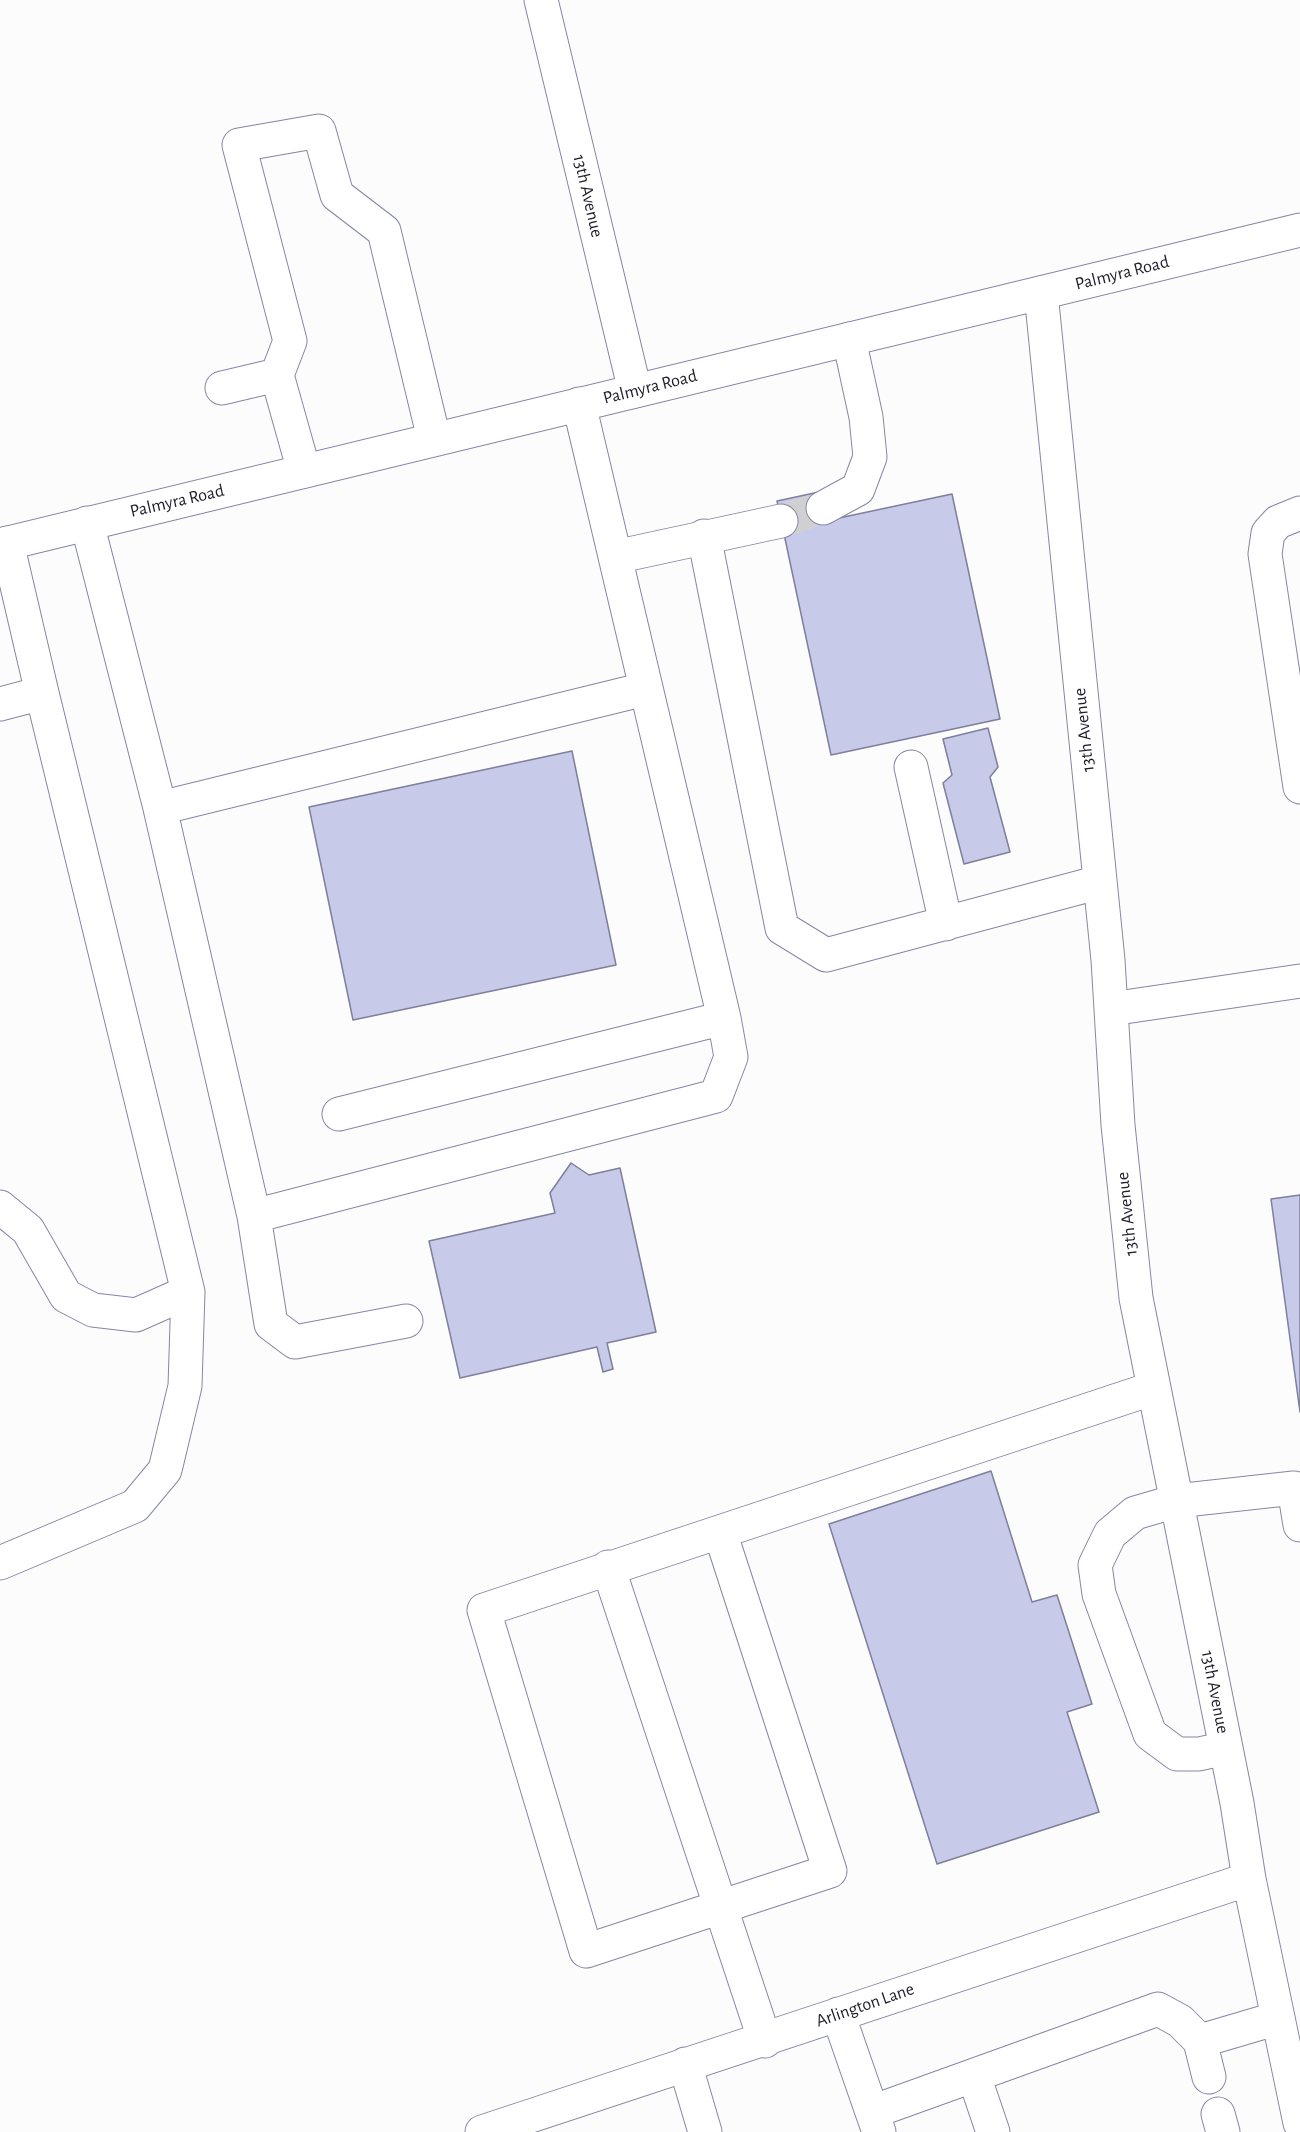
<!DOCTYPE html>
<html>
<head>
<meta charset="utf-8">
<style>
  body { margin:0 }
  canvas { display:block; background:#fcfcfc }
</style>
</head>
<body>
<canvas width="1300" height="2132"></canvas>
<script>
const g = document.querySelector('canvas').getContext('2d');
g.lineJoin = 'round';
function paint(path, color) {
  g.fillStyle = color;
  g.fill(path, 'evenodd');
}
function shape(rows) {
  const path = new Path2D();
  for (const r of rows) {
    path.moveTo(r[0], r[1]);
    for (let i = 2; i < r.length; i += 2) path.lineTo(r[i], r[i + 1]);
  }
  return path;
}
function stroke(path, color, width, dash) {
  g.strokeStyle = color;
  g.lineWidth = width;
  g.lineCap = dash ? 'butt' : 'round';
  g.setLineDash(dash || []);
  g.stroke(path);
}
function label(font, color, halo, rows, align = 'center') {
  g.font = font + ' "Alegreya Sans",sans-serif';
  g.lineWidth = 4.5;
  g.setLineDash([]);
  g.textBaseline = 'middle';
  g.strokeStyle = halo;
  g.fillStyle = color;
  for (const [text, x, y, turn = 0] of rows) {
    g.save();
    g.translate(x, y);
    g.rotate((+turn || 0) * Math.PI / 180);
    g.textAlign = isNaN(turn) ? turn : align;
    if (halo) g.strokeText(text, 0, 0);
    g.fillText(text, 0, 0);
    g.restore();
  }
}
const building = shape([
  [819,492,825,521,952,494,1000,719,831,755,777,501,819,492],
  [988,728,998,767,990,777,1010,852,964,864,943,783,952,775,943,739,988,728],
  [572,751,616,965,353,1020,309,807,572,751],
  [571,1163,589,1175,620,1168,656,1332,607,1343,613,1369,603,1372,597,1347,460,1378,429,1241,555,1213,550,1193,571,1163],
  [1300,1195,1300,1412,1271,1199,1300,1195],
  [991,1471,1032,1602,1057,1595,1092,1704,1067,1712,1099,1812,937,1864,829,1524,991,1471]
]);
paint(building, '#c8cae9');
stroke(building, '#7e7f9c', 1.5);
stroke(shape([
  [781,521,823,508]
]), '#d0d0d2', 33, [33, 16]);
const minor = shape([
  [541,0,635,391],
  [1041,293,1108,960,1118,1125,1136,1298,1237,1803,1249,1879,1300,2123],
  [277,375,290,341,239,145,319,131,337,195,384,231,434,439],
  [222,388,277,375,304,471],
  [823,508,858,489,870,457,866,417,849,339],
  [1300,513,1278,522,1268,533,1265,554,1300,787],
  [87,523,160,808,645,689],
  [704,536,782,928,826,955,1100,882],
  [615,557,781,521],
  [0,704,42,693,7,543],
  [911,767,946,924],
  [160,808,254,1216,716,1096,731,1057,724,1018,579,404],
  [1111,1009,1300,981],
  [339,1114,724,1018],
  [0,1207,28,1230,66,1296,93,1310,136,1315,188,1292],
  [254,1216,271,1324,295,1342,406,1321],
  [720,1532,830,1871,586,1951,484,1610,1154,1388],
  [0,1563,135,1506,165,1470,185,1386,188,1292,42,693],
  [608,1567,765,2041],
  [1226,1748,1199,1754,1177,1754,1150,1734,1099,1594,1095,1565,1110,1534,1135,1513,1176,1501,1294,1488,1300,1525],
  [838,2014,872,2112],
  [1200,2041,1278,2018],
  [685,2064,705,2132],
  [974,2076,993,2132],
  [1218,2114,1223,2132],
  [482,2132,1249,1879],
  [879,2132,872,2112,1158,2009,1180,2021,1200,2041,1209,2077]
]);
const major = shape([
  [0,545,1300,230]
]);
stroke(minor, '#8587a4', 35);
stroke(major, '#8587a4', 35);
stroke(minor, '#fff', 33);
stroke(major, '#fff', 33);
label('18px', '#1e1e2a', '#fff', [
  ["13th Avenue",588,196,77],
  ["Palmyra Road",1122,273,-14],
  ["Palmyra Road",650,387,-14],
  ["Palmyra Road",177,501,-13],
  ["13th Avenue",1084,730,-96],
  ["13th Avenue",1127,1214,-96],
  ["13th Avenue",1215,1692,79],
  ["Arlington Lane",865,2005,-19]
]);
</script>
</body>
</html>
